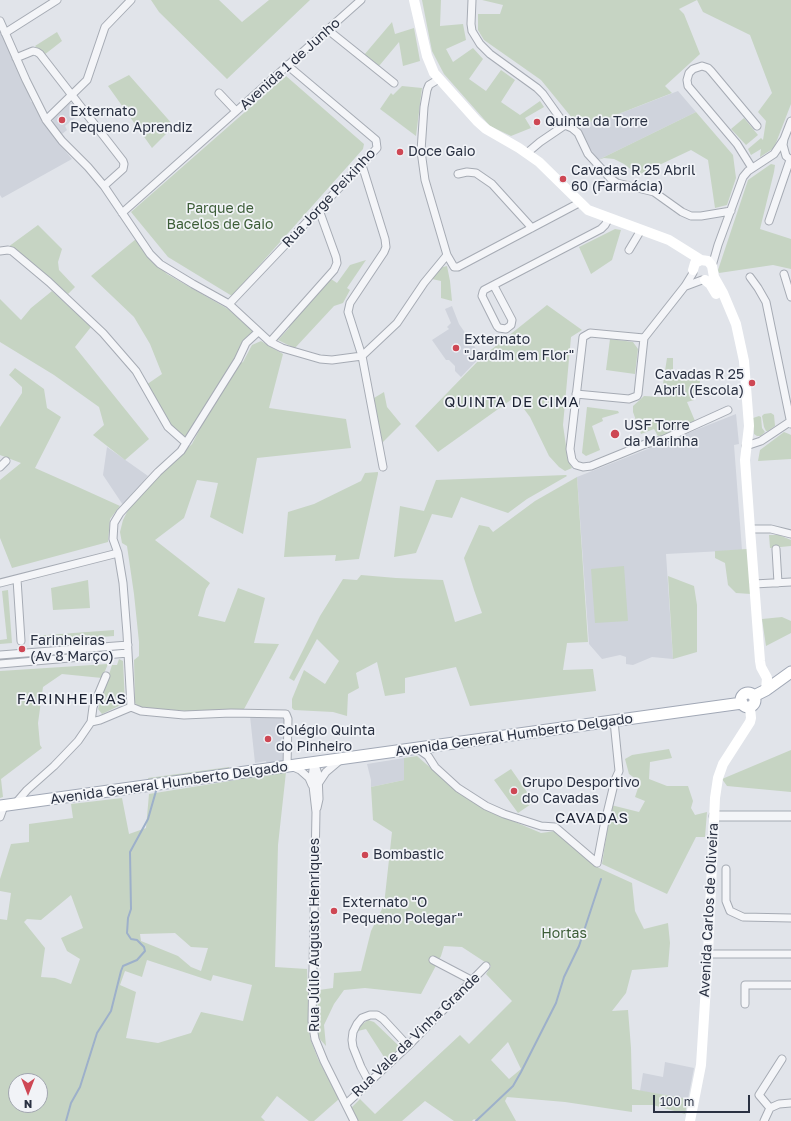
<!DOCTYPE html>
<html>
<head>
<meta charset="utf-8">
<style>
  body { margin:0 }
  #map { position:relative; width:791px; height:1121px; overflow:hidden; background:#e1e4ea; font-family:"Golos Text",sans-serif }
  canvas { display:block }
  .north { position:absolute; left:8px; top:1073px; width:40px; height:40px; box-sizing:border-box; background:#f1f3f7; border:1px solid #a1a5af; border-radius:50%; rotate:180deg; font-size:11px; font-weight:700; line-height:16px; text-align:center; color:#2a3142 }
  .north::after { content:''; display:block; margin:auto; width:14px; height:18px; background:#ce4754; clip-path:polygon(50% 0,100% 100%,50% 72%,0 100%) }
  .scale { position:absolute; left:653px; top:1095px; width:97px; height:18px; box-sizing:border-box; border:2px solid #2a3142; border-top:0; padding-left:5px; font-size:12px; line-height:14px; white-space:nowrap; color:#2a3142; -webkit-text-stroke:3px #f1f3f7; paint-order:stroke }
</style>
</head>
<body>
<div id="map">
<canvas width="791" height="1121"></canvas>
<div class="north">N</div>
<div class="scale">100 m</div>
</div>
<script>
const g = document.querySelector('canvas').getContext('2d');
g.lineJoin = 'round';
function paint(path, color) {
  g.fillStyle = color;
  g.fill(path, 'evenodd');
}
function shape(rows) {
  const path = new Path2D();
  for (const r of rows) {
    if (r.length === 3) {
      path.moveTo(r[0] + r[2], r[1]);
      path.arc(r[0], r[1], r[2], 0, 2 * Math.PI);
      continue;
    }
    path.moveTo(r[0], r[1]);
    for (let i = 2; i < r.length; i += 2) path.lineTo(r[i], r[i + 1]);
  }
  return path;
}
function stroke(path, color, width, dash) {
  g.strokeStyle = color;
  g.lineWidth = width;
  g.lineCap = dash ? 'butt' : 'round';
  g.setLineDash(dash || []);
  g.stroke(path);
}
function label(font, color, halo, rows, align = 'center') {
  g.font = font + ' "Golos Text",sans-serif';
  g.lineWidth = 3.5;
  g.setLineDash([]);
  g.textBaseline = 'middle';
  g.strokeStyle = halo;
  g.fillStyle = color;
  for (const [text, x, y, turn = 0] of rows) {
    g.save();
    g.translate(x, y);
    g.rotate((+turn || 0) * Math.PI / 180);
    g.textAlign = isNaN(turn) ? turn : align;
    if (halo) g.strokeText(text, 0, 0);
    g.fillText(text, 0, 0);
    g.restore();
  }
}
paint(shape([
  [0,31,31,95,30,98,31,102,34,102,45,122,62,147,72,159,2,198,0,195],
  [678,91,696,112,598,160,589,147,577,124,603,120],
  [68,103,73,103,81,113,65,126,67,130,62,134,53,123,53,117],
  [452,306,459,324,481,356,461,377,455,371,455,366,449,360,446,360,432,340,449,329,447,327,451,323,445,309],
  [736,414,739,444,734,445,742,550,666,554,673,659,652,657,633,665,626,664,626,657,620,655,602,659,589,644,577,477],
  [107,447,148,476,123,505,103,475],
  [250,716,284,717,285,718,283,760,281,763,267,765,266,761,255,763],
  [404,758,404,780,371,787,371,780,367,764],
  [665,1062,694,1068,688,1099,640,1091,643,1073,663,1077]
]), '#cfd3dc');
paint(shape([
  [151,0,219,0,242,22,269,0,310,0,227,79,159,12],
  [422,0,441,0,440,26,463,24,466,40,446,49,453,62,473,48,483,59,469,79,486,91,501,70,515,80,501,102,520,115,540,101,544,107,525,118,531,128,511,136,490,126,444,74,432,51],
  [482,0,791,0,791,104,774,148,760,157,761,149,751,155,748,149,761,138,763,140,766,121,758,112,772,93,750,35,703,12,697,0,679,9,684,14,700,54,665,86,672,93,603,120,577,124,541,80,484,40,478,30,478,14,500,14,503,5],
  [392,22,395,34,414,28,420,61,403,66,399,42,379,66,364,55],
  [57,32,62,41,44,55,35,46],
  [129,75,174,126,152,148,108,86],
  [286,76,364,144,363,149,232,296,168,257,131,212],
  [402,86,422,88,416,136,380,109,391,93,393,95],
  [696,112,733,155,736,178,727,205,715,208,708,160,691,150,638,175,624,164,614,159,604,158,598,160],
  [744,118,758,135,746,145,731,129],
  [771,164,775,165,774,172,760,229,791,239,791,269,773,265,719,273,718,270,748,180],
  [38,225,62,249,58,262,59,270,75,287,68,294,8,247],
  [615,229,621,230,612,260,591,274,579,247],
  [136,239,143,249,167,274,228,309,252,330,252,334,186,439,171,425,146,385,162,374,150,344,134,317,91,276],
  [366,260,347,288,350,290,343,303,334,306,295,348,286,344,278,340,289,328,287,325,331,279,337,283,350,265],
  [447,266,450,281,452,301,441,298,441,281,432,279,439,268],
  [52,291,91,327,75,347,149,439,125,460,93,435,104,425,99,407,54,375,0,342,0,299,21,320,31,308],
  [547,305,582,330,571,337,563,425,568,460,572,468,565,471,559,467,549,456,530,417,515,397,438,452,415,426,482,357],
  [610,339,633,342,638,349,635,374,606,370],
  [261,341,283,354,269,408,346,419,351,448,257,458,243,534,210,517,218,483,197,480,184,518,155,540,210,583,206,589,198,616,225,622,238,588,265,598,254,643,279,644,243,711,186,711,138,707,135,703,134,660,139,656,139,642,134,594,127,546,122,543,120,532,123,520,128,510,155,479,192,444,205,419,239,364,243,362,252,345],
  [667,358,673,358,673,373,697,370,700,382,694,400,687,402,695,421,659,438,654,429,641,434,633,412,633,406,644,396,661,397],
  [15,368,44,389,47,408,61,417,35,468,78,487,120,506,110,519,108,542,12,568,0,538,0,480,21,463,0,455,0,427,22,393,22,387,9,375],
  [384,392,387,407,401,424,382,443,374,398],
  [587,407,618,411,619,413,602,418,603,421,592,426,600,450,586,456,582,453],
  [771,413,774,415,775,426,768,431,766,431,764,427,762,416,764,414],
  [759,416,761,417,762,428,765,432,761,436,757,436,754,434,753,418],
  [784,432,789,434,791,435,791,459,758,461,760,450],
  [378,472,378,474,359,559,335,561,336,555,284,557,288,512,314,504,361,481,365,473],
  [566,475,567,476,527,499,508,513,461,497,452,518,432,514,416,553,394,557,400,506,424,511,436,480],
  [577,477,588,642,567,643,563,670,593,669,596,691,470,706,456,667,405,678,405,693,385,696,377,662,356,673,359,688,348,694,347,716,333,712,294,710,292,708,292,699,304,670,325,684,339,661,317,639,294,681,289,678,320,616,343,579,357,580,361,575,396,578,443,580,455,622,482,613,474,590,464,558,479,525,489,527,493,532,535,501],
  [769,535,779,535,791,540,791,546,770,548],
  [747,549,751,594,736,593,728,585,725,563,715,558,715,551],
  [624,566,628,621,595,623,591,569],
  [668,576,694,586,697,605,697,652,673,659],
  [88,580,90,608,53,610,51,588],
  [8,590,12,643,0,644,0,640,7,639,2,591],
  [782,617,791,621,791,633,766,646,762,619],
  [114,630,114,636,33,642,33,636],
  [119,659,123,661,125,703,102,714,98,709,112,665,117,665],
  [108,664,102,678,62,674,43,687,38,723,40,745,42,748,1,779,3,797,0,798,0,671],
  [669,749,672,758,650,762,649,779,667,786,688,786,693,801,691,808,695,815,707,812,705,837,696,837,667,894,602,864,611,805,639,812,645,801,635,797,640,782,629,774,625,759,632,755],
  [791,750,791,792,727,786,722,779],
  [417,756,456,790,487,810,541,833,556,831,599,868,632,883,635,911,644,929,668,923,670,943,668,967,632,970,626,993,612,1011,628,1010,631,1048,632,1089,688,1099,685,1114,653,1105,632,1105,632,1112,565,1102,507,1097,505,1101,516,1121,478,1121,474,1119,472,1121,454,1121,425,1101,402,1121,357,1121,351,1108,360,1099,375,1114,460,1035,469,1044,512,1001,486,974,491,966,462,947,444,946,441,956,421,994,365,988,344,990,334,1004,324,1025,326,1046,318,1037,317,1012,319,990,333,988,334,973,361,971,371,931,384,905,392,832,373,820,371,787,404,780,404,758],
  [508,1042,521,1069,509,1079,491,1060],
  [229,767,229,770,149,782,148,778],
  [511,769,534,802,518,813,494,780],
  [286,772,278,845,275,967,307,969,310,1038,318,1059,339,1099,314,1121,309,1121,277,1096,261,1117,265,1121,0,1121,0,919,7,920,11,893,0,891,0,879,11,844,29,842,29,824,73,818,71,804,122,798,129,834,146,828,149,794],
  [71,895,83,928,61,938,67,951,80,959,71,984,55,978,41,977,45,948,24,922,27,919,41,920],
  [175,933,191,947,208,948,201,971,191,967,178,956,141,941,140,934],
  [147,960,211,981,213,975,252,985,243,1021,201,1012,191,1033,158,1043,126,1038,136,992,120,985,125,971,142,977],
  [16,1081,40,1081,40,1105,16,1105],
  [368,1020,374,1022,399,1046,399,1049,387,1059,384,1057,366,1029,358,1031,360,1026]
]), '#c6d4c3');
stroke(shape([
  [66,1121,71,1103,80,1087,97,1033,111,1011,121,971,123,966,137,960,145,951,144,947,137,940,131,939,127,933,128,918,131,909,130,852,148,819,156,791],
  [476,1121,513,1086,521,1072,556,1003,564,977,579,946,601,879]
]), '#9db0ca', 2);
const minor = shape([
  [472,0,471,24,472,31,480,44,490,54,537,88,543,94,565,125],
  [0,21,26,80,46,120,62,141,88,167,104,186,150,254,160,264,193,284,229,304,270,342,282,348,320,359,332,360,362,356],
  [328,30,394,83],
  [5,33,57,0],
  [16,58,33,51,37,52,40,54,123,161,124,164,123,169,104,186],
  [439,79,429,85,427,90,424,107,421,151,425,180,447,255,454,267,458,267,579,203],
  [219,93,236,111],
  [46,120,87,80,105,27,131,0],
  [791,121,784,139,783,145,786,156,791,160],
  [565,125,572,128,578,133,588,154,610,178,617,183,654,192,682,212,691,216,701,216,731,211],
  [527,153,540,142,565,125],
  [362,165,385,239,386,247,384,252,350,303,348,312,362,356,383,467],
  [752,168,737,144,688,86,687,80,689,73,693,69,702,66,708,68,711,71,757,126],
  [458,174,467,172,476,173,492,184,532,228],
  [122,213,361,0],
  [769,221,790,160],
  [629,250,641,230],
  [0,251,8,250,12,251,49,282,103,333,136,371,168,427,186,443],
  [712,266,718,245,743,177,748,171,774,154,784,139],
  [784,274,791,297],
  [750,277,758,288,766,302,791,424],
  [494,286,512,320,511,325,506,329,499,328,497,326,482,296,483,292,484,290,601,229,605,225,609,218],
  [686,286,702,280],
  [229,304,377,148,376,140,287,65],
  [644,338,590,333,583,337,570,449,572,460,576,465,583,467,591,466,645,444,662,440,728,410],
  [270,342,334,270,337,263,336,257,319,210],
  [362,356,397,323,424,283,447,255],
  [576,394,629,399,637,396,638,394,644,338,685,286,693,273],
  [746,446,761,441,791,421],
  [0,467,6,461],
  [750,529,771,529,791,534],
  [776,549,778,583],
  [17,579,21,641],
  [0,583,118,553],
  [754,584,791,582],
  [0,655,128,645],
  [0,664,128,653],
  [131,707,141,711,184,715,231,713,286,714,288,719,287,767],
  [91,722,93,707,106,676],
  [418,749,428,756,435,767,458,788,486,806,504,814,541,826,555,827,597,863],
  [314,763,312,777,316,812,312,1021,315,1039,324,1061,354,1121],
  [315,765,318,774,319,799,317,808],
  [291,766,300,770,309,778,312,785],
  [318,784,326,772,339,761],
  [15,804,27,790,54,766,78,741,91,722,100,720,131,707,127,634,123,583,118,553,113,539,114,523,120,513,158,472,181,451,238,360,246,343,258,332],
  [0,817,4,806],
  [597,863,604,826,615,780,619,771,614,721],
  [726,869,726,901,730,911,743,917,791,918],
  [708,954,791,954],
  [433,960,473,981],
  [745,1004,745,985,791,985],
  [369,1082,361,1067,353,1047,352,1040,353,1032,357,1024,362,1018,370,1015,377,1015,383,1019,408,1046],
  [346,1104,408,1046,486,966],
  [770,1108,759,1095,782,1059],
  [770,1108,779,1104,791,1103],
  [764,1121,770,1108]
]);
const tertiary = shape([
  [714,816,791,816]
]);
const primary = shape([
  [748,700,7],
  [754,696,766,690,791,672],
  [0,806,742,703]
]);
stroke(minor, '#a6abb4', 9);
stroke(tertiary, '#a6abb4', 11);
stroke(primary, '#a1a8b6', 13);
stroke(minor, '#f4f5f8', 7);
stroke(tertiary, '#f4f5f8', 9);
stroke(shape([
  [414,0,427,56,434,73,477,121,486,129,519,148,539,162,588,210,669,240,701,260],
  [693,270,695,263,701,260,708,261,712,266,714,277,723,293,736,324,744,361,749,426,745,460,750,529,760,661,761,667,767,678,766,690],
  [705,280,710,284,716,294],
  [690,1121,701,1065,708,954,715,798,718,778,723,764,750,722,751,718,750,707]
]), '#fff', 10);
stroke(primary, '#fff', 11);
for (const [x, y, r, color] of [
  [62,120,4,"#ce4754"],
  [537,122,4,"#ce4754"],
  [400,152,4,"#ce4754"],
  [563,179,4,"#ce4754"],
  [456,348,4,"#ce4754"],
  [752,383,4,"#ce4754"],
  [615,434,5,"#ce4754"],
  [22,649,4,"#ce4754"],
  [268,739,4,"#ce4754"],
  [514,791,4,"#ce4754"],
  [365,855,4,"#ce4754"],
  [334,911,4,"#ce4754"]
]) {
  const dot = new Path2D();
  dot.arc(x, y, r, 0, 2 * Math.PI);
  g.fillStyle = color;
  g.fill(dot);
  stroke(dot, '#f1f3f7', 1.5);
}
label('14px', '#2a3142', '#f1f3f7', [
  ["Avenida 1 de Junho",290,64,-42],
  ["Rua Jorge Peixinho",329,198,-47],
  ["Avenida General Humberto Delgado",514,735,-8],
  ["Avenida General Humberto Delgado",169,783,-8],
  ["Avenida Carlos de Oliveira",709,910,-87],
  ["Rua Júlio Augusto Henriques",315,935,-90],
  ["Rua Vale da Vinha Grande",416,1035,-44]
]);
label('14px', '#2a3142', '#f1f3f7', [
  ["Externato",70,112],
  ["Pequeno Aprendiz",70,128],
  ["Quinta da Torre",545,122],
  ["Doce Gaio",408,152],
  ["Cavadas R 25 Abril",571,171],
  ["60 (Farmácia)",571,187],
  ["Externato",464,340],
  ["\"Jardim em Flor\"",464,356],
  ["Cavadas R 25",744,375,"right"],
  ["Abril (Escola)",744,391,"right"],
  ["USF Torre",624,426],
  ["da Marinha",624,442],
  ["Farinheiras",30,641],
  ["(Av 8 Março)",30,657],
  ["Colégio Quinta",276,731],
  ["do Pinheiro",276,747],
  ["Grupo Desportivo",522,783],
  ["do Cavadas",522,799],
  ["Bombastic",373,855],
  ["Externato \"O",342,903],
  ["Pequeno Polegar\"",342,919]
], 'left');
label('14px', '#3c5d37', '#f1f3f7', [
  ["Parque de",220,209],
  ["Bacelos de Gaio",220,225],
  ["Hortas",564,934]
]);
g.letterSpacing = '1px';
label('15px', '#1c2233', '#f1f3f7', [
  ["QUINTA DE CIMA",512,402],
  ["FARINHEIRAS",72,699],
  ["CAVADAS",592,818]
]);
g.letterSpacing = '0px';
</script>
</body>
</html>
